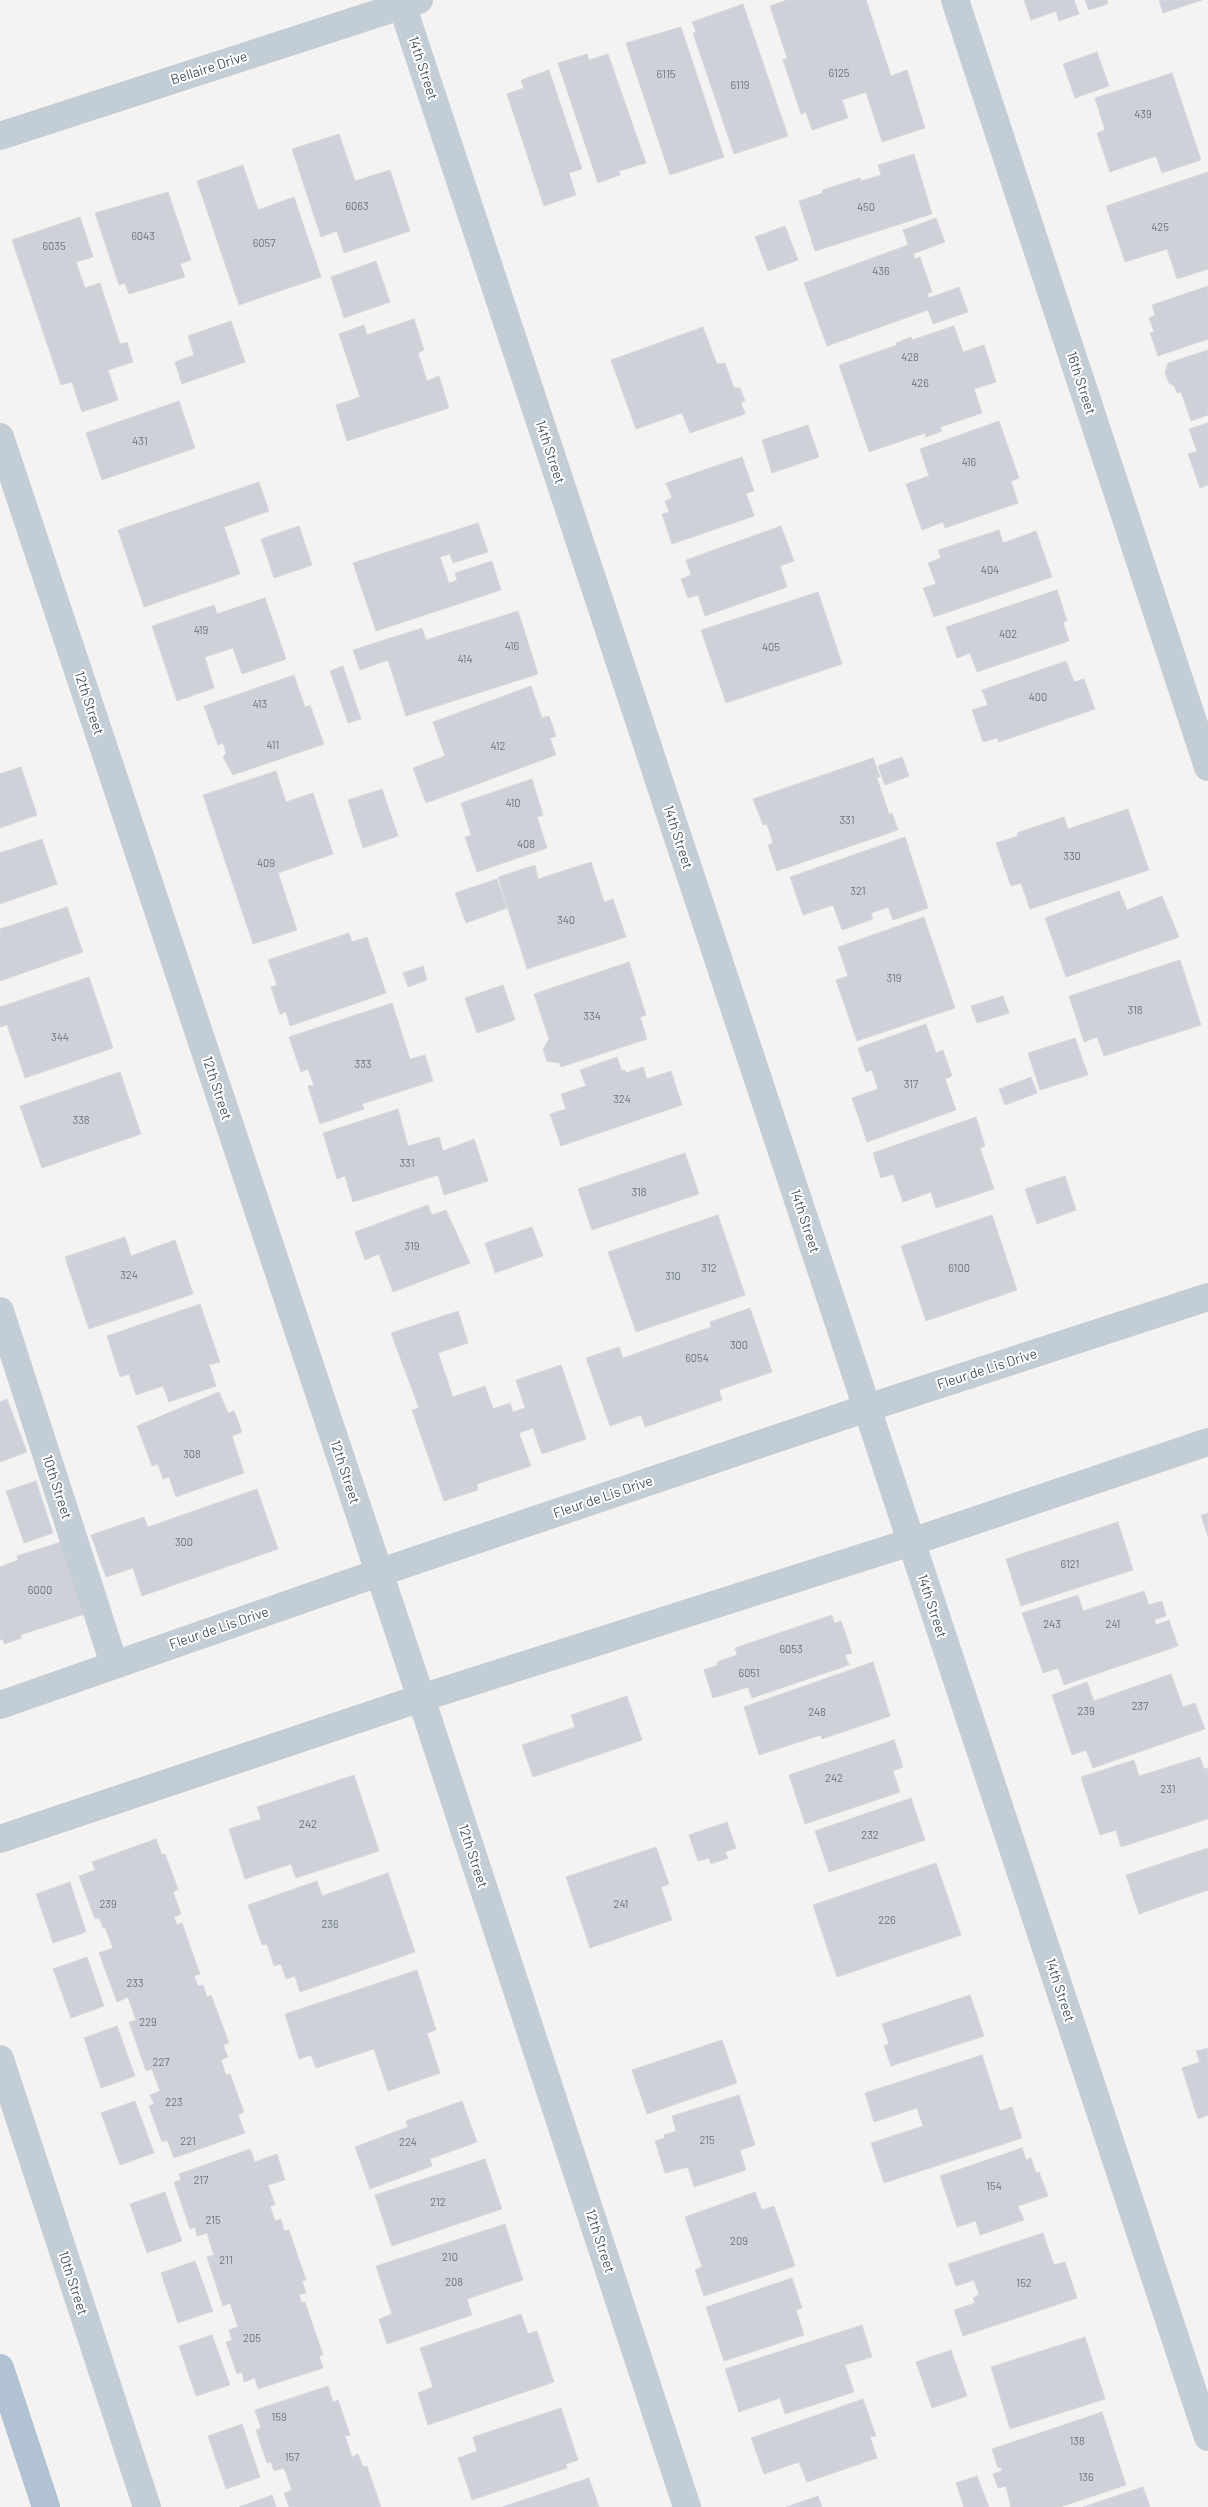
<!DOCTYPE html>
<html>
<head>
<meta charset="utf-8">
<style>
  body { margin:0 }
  canvas { display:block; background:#f5f2f2 }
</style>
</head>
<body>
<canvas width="1208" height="2507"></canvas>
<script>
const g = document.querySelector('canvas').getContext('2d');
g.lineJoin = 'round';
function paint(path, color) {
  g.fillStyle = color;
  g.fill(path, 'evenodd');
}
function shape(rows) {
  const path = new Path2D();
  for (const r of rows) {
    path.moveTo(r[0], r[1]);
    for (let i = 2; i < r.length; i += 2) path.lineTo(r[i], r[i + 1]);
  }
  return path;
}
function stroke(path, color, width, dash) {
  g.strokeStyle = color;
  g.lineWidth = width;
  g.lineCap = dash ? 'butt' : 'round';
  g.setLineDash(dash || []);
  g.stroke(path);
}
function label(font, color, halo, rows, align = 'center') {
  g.font = font + ' Barlow,sans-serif';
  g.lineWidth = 4;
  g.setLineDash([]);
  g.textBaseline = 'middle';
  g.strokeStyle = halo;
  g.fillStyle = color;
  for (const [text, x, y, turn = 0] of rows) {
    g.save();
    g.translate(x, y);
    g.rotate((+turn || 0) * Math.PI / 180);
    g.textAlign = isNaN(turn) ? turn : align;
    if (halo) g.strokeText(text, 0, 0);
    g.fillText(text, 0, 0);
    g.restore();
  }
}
const building = shape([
  [787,0,866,0,891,76,907,70,925,128,882,142,866,92,842,100,848,118,812,130,806,112,801,114,783,60,787,58,770,6,787,0],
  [1024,0,1074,0,1079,14,1059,21,1056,11,1031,20,1024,0],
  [1085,0,1107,0,1108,4,1089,10,1085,0],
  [1159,0,1202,0,1163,13,1159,0],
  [743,4,788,136,734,154,693,33,696,32,692,22,743,4],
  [681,27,724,157,670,175,626,43,681,27],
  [1097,52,1109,86,1075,98,1063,64,1097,52],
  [587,54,589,60,608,54,646,163,619,171,620,175,598,183,558,63,587,54],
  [549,70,582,169,569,173,576,195,544,206,507,94,524,88,521,80,549,70],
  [1172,73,1201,160,1162,173,1156,156,1110,172,1097,133,1105,130,1095,98,1172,73],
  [339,134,355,181,390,170,410,231,344,253,337,231,321,237,292,149,339,134],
  [914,154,932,214,815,251,799,201,823,193,822,190,860,178,861,181,881,175,878,165,914,154],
  [243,165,258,210,294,197,321,277,239,305,197,181,243,165],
  [1208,172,1208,269,1177,279,1167,249,1125,262,1106,206,1208,172],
  [168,192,191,260,180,264,185,277,129,294,125,283,119,285,95,213,168,192],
  [80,217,93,257,76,262,85,288,100,283,120,344,127,342,133,362,108,370,118,400,82,412,72,382,61,385,12,240,80,217],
  [936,218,945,242,913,254,915,259,920,257,932,292,927,294,929,298,959,287,968,312,933,324,928,310,827,346,804,283,908,245,903,230,936,218],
  [785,226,798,260,768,271,755,237,785,226],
  [376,261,390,302,344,318,331,277,376,261],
  [1208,286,1208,339,1158,356,1150,333,1154,332,1149,318,1155,315,1152,305,1208,286],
  [414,319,424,350,418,353,427,381,439,376,449,408,347,441,336,405,360,397,339,334,364,325,367,335,414,319],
  [231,321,245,362,182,384,175,362,194,355,188,336,231,321],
  [954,326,963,352,984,345,996,382,974,389,982,413,940,427,942,431,926,437,925,433,869,452,839,365,897,345,896,343,911,337,912,340,954,326],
  [703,327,717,364,725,363,734,388,740,388,745,401,741,403,745,414,690,433,682,413,636,429,611,360,703,327],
  [1208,350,1208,415,1191,421,1181,392,1177,393,1175,387,1169,383,1165,373,1168,363,1208,350],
  [179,401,195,448,102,480,86,433,179,401],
  [999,421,1019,478,1011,481,1018,503,945,528,943,522,922,530,906,484,929,476,920,449,999,421],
  [1208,423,1208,485,1200,488,1188,454,1197,451,1189,429,1208,423],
  [808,425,819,457,772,473,762,440,808,425],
  [742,457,754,491,746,493,754,516,672,544,662,514,669,512,665,501,672,498,666,483,742,457],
  [259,482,269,511,224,527,240,574,144,607,118,530,259,482],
  [478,523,488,552,453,563,450,554,440,557,449,583,457,580,455,573,492,561,501,590,376,631,353,563,478,523],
  [299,526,312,565,274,578,261,539,299,526],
  [781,526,794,561,780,566,787,587,705,616,698,595,688,598,681,579,691,575,686,560,781,526],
  [999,530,1003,543,1036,531,1052,577,934,617,923,588,936,584,928,563,941,558,938,550,999,530],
  [1057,590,1067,621,1063,622,1069,641,977,672,970,653,957,658,946,627,1057,590],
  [818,592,842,664,726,703,701,630,818,592],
  [265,598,286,659,242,674,233,648,205,657,214,688,177,701,152,626,214,605,217,614,265,598],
  [518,611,538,674,406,716,388,660,360,670,353,650,422,628,426,640,518,611],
  [1066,661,1074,682,1084,679,1095,709,999,742,997,738,983,742,972,710,988,705,982,690,1066,661],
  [343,666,361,719,348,723,330,671,343,666],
  [294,675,305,707,310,705,324,744,233,775,223,757,226,753,223,743,218,745,204,706,294,675],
  [531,686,542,718,549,716,556,736,550,738,556,755,426,803,413,768,445,756,433,722,531,686],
  [902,757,909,776,885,785,878,766,902,757],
  [873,758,880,777,877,778,889,814,892,813,898,830,777,871,768,845,773,843,767,824,763,825,753,799,873,758],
  [21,767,37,815,0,828,0,774,21,767],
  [276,771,286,802,313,793,333,854,278,873,297,930,253,944,203,795,276,771],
  [532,779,543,815,537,817,547,848,477,872,465,837,471,835,461,803,532,779],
  [382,789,398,836,363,848,348,800,382,789],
  [1128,809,1149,870,1030,909,1021,883,1011,886,996,843,1018,836,1017,833,1064,817,1068,829,1128,809],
  [905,837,928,908,893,920,888,907,871,913,873,919,842,930,833,905,803,915,790,877,905,837],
  [42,839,57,884,0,904,0,853,42,839],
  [591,862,604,902,613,899,626,937,527,969,498,877,535,865,538,879,591,862],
  [497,879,507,908,466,923,455,893,497,879],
  [1119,891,1127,910,1162,896,1179,937,1066,977,1045,918,1119,891],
  [67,907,83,952,0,981,0,929,67,907],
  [924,917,955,1008,857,1041,836,980,848,976,838,947,924,917],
  [349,933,352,942,367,937,386,993,290,1026,286,1012,280,1014,271,987,277,985,268,960,349,933],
  [1180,960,1201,1025,1104,1056,1097,1037,1084,1042,1069,996,1180,960],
  [629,962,646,1015,640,1017,647,1039,561,1067,559,1063,547,1061,543,1049,549,1039,534,994,629,962],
  [423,966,427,980,408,987,403,973,423,966],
  [89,977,113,1048,25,1078,7,1025,0,1027,0,1007,89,977],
  [503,985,515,1020,477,1033,465,998,503,985],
  [1003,996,1009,1013,977,1023,971,1006,1003,996],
  [392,1003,410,1059,425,1055,433,1081,362,1104,364,1109,320,1124,308,1086,314,1085,308,1069,301,1072,289,1037,392,1003],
  [926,1024,936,1053,943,1050,952,1076,945,1079,956,1110,867,1142,852,1098,878,1089,872,1070,866,1072,858,1048,926,1024],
  [1075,1038,1088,1075,1040,1090,1028,1053,1075,1038],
  [617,1057,622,1071,625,1070,626,1073,643,1067,647,1079,671,1071,682,1105,561,1146,550,1114,566,1109,561,1094,586,1086,580,1070,617,1057],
  [120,1072,141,1134,42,1168,20,1106,120,1072],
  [1031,1077,1037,1093,1005,1105,999,1089,1031,1077],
  [398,1109,408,1146,439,1137,443,1151,474,1139,488,1181,444,1195,438,1175,353,1202,345,1176,337,1179,323,1133,398,1109],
  [976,1117,985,1146,980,1148,994,1189,936,1208,931,1192,903,1202,893,1174,881,1178,873,1153,976,1117],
  [685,1153,699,1194,592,1230,578,1189,685,1153],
  [1065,1176,1076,1210,1037,1224,1025,1189,1065,1176],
  [428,1205,432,1215,446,1210,470,1263,393,1292,379,1254,365,1260,355,1232,428,1205],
  [718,1215,745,1295,636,1332,608,1252,718,1215],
  [992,1215,1017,1290,926,1321,901,1246,992,1215],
  [532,1227,543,1256,495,1273,485,1243,532,1227],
  [125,1237,131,1256,175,1240,193,1294,89,1329,65,1257,125,1237],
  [200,1304,220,1362,209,1365,216,1386,169,1402,163,1386,136,1395,129,1374,120,1377,107,1336,200,1304],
  [750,1308,772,1372,719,1390,722,1400,645,1427,641,1415,610,1426,586,1358,619,1347,623,1358,711,1327,710,1322,750,1308],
  [458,1311,468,1343,438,1353,453,1397,485,1386,493,1409,510,1403,513,1412,525,1408,516,1380,561,1365,586,1439,542,1454,533,1428,519,1433,531,1466,477,1484,478,1490,444,1501,412,1410,419,1408,391,1333,458,1311],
  [219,1392,228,1413,234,1411,242,1432,232,1436,244,1473,176,1497,169,1477,163,1479,158,1464,152,1466,137,1426,219,1392],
  [7,1399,27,1452,0,1462,0,1402,7,1399],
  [36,1481,53,1533,24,1543,6,1491,36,1481],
  [257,1489,278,1549,142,1596,133,1568,106,1577,91,1535,144,1517,148,1527,257,1489],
  [1208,1513,1208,1537,1201,1515,1208,1513],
  [1118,1522,1133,1570,1021,1606,1006,1559,1118,1522],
  [64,1541,88,1613,20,1635,22,1638,4,1644,3,1639,0,1640,0,1567,18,1560,17,1556,64,1541],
  [1144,1591,1149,1605,1162,1601,1166,1616,1154,1620,1156,1625,1169,1620,1178,1646,1064,1685,1058,1668,1043,1673,1022,1613,1078,1595,1083,1611,1144,1591],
  [832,1615,834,1623,841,1621,852,1653,845,1655,849,1665,752,1698,748,1687,713,1698,704,1670,718,1665,717,1662,737,1655,735,1648,832,1615],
  [873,1662,890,1716,822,1739,821,1735,759,1755,744,1707,873,1662],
  [1171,1674,1183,1707,1195,1703,1205,1729,1093,1768,1086,1750,1072,1755,1052,1695,1087,1682,1094,1701,1171,1674],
  [627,1696,642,1740,533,1777,522,1745,575,1727,571,1715,627,1696],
  [894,1740,903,1767,893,1771,900,1792,805,1824,789,1775,894,1740],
  [1200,1757,1204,1769,1208,1768,1208,1819,1121,1847,1116,1830,1100,1835,1081,1777,1134,1760,1139,1776,1200,1757],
  [354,1775,379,1851,296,1878,291,1864,245,1879,229,1829,261,1819,257,1807,354,1775],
  [911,1798,925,1840,829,1872,815,1831,911,1798],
  [727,1822,736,1848,725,1852,728,1858,711,1864,709,1858,698,1861,689,1835,727,1822],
  [156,1839,162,1855,165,1854,178,1889,173,1892,181,1914,174,1917,177,1925,182,1923,200,1974,194,1976,198,1986,203,1985,207,1997,211,1995,229,2043,223,2045,228,2057,221,2060,226,2075,230,2074,244,2112,238,2115,245,2133,174,2158,167,2140,162,2142,149,2106,154,2104,150,2095,160,2091,152,2069,146,2071,129,2022,136,2020,128,1997,117,2002,99,1953,113,1948,105,1927,103,1928,99,1918,95,1919,79,1876,95,1870,92,1862,156,1839],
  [656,1847,669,1884,661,1887,672,1920,590,1948,566,1877,656,1847],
  [1208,1848,1208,1890,1139,1914,1126,1875,1208,1848],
  [936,1863,961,1935,837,1977,813,1905,936,1863],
  [388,1873,415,1952,300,1992,295,1976,286,1979,281,1964,274,1966,267,1944,262,1945,248,1905,317,1881,322,1896,388,1873],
  [70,1882,86,1932,53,1943,36,1894,70,1882],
  [87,1957,104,2006,71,2018,53,1969,87,1957],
  [417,1970,436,2030,427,2033,440,2073,388,2091,374,2049,316,2068,311,2055,299,2059,285,2014,417,1970],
  [970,1995,984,2036,891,2066,884,2046,889,2044,882,2024,970,1995],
  [117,2026,135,2076,101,2088,84,2038,117,2026],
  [722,2040,737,2083,647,2114,632,2070,722,2040],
  [1208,2048,1208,2115,1198,2119,1182,2068,1200,2062,1196,2051,1208,2048],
  [982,2055,1000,2111,1012,2107,1022,2138,884,2183,871,2143,923,2126,917,2108,874,2122,865,2093,982,2055],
  [739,2095,755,2145,740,2150,746,2170,694,2187,688,2167,665,2173,655,2141,665,2138,664,2135,676,2131,672,2116,739,2095],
  [135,2101,154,2153,120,2165,101,2113,135,2101],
  [462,2101,477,2142,430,2159,432,2166,370,2189,355,2147,408,2127,406,2121,462,2101],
  [1022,2148,1026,2160,1031,2158,1036,2173,1039,2172,1048,2196,1018,2206,1024,2220,980,2235,976,2221,957,2227,940,2176,1022,2148],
  [250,2149,255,2162,277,2154,285,2180,268,2185,275,2205,270,2206,275,2221,281,2219,284,2231,289,2230,306,2280,302,2281,306,2293,299,2295,302,2303,305,2302,323,2355,319,2356,323,2368,258,2389,255,2378,244,2382,242,2372,237,2374,226,2342,232,2340,229,2330,238,2327,230,2303,223,2306,207,2257,214,2255,207,2233,197,2236,195,2227,190,2229,174,2182,181,2180,179,2174,250,2149],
  [485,2159,502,2209,392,2246,375,2195,485,2159],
  [165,2192,182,2241,147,2253,130,2204,165,2192],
  [755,2192,762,2210,774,2206,795,2266,704,2296,695,2270,702,2267,685,2217,755,2192],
  [505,2224,523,2280,467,2299,472,2315,387,2344,379,2319,392,2314,376,2266,505,2224],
  [1043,2233,1054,2265,1065,2262,1077,2298,963,2336,954,2310,975,2303,973,2298,979,2295,974,2280,956,2286,948,2264,1043,2233],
  [195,2261,213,2311,178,2323,161,2273,195,2261],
  [792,2278,802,2308,796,2310,804,2335,724,2361,706,2307,792,2278],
  [521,2314,528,2334,537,2331,554,2382,428,2425,418,2393,433,2387,420,2348,521,2314],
  [862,2325,872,2357,845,2365,854,2392,785,2414,780,2398,739,2412,725,2369,862,2325],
  [212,2335,230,2385,196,2396,179,2346,212,2335],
  [1085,2337,1105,2399,1010,2429,991,2367,1085,2337],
  [951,2350,967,2396,932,2408,916,2362,951,2350],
  [328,2386,333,2402,338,2400,350,2435,345,2436,352,2457,358,2454,363,2467,367,2466,381,2507,289,2507,284,2493,292,2490,284,2468,274,2471,271,2462,267,2463,256,2430,261,2428,255,2410,328,2386],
  [863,2399,876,2436,870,2437,877,2458,807,2482,799,2462,764,2474,751,2438,863,2399],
  [561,2408,578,2460,566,2464,567,2468,472,2500,458,2458,477,2451,473,2437,561,2408],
  [1102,2412,1126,2485,1060,2507,1011,2507,1006,2486,998,2488,993,2474,1002,2471,1001,2467,998,2468,992,2449,1102,2412],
  [242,2424,260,2477,226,2489,208,2436,242,2424],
  [977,2476,989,2507,964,2507,956,2483,977,2476],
  [589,2478,599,2507,502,2507,589,2478],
  [1143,2487,1150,2507,1083,2507,1143,2487],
  [272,2495,276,2507,239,2507,272,2495],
  [818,2496,822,2507,786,2507,818,2496]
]);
paint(building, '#ced1d8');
stroke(building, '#d6d8de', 1);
stroke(shape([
  [955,0,1208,767],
  [402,5,1208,2437],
  [0,136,419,0],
  [0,437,421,1698,687,2507],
  [0,1311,114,1664],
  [0,1705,378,1573,867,1408,1208,1297],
  [0,1839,421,1698,911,1542,1208,1442],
  [0,2059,147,2507]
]), '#c2cdd5', 28);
stroke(shape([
  [0,2368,46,2507]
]), '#b0c2d3', 28);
label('11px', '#6a7580', null, [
  ["6125",839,73],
  ["6115",666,74],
  ["6119",740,85],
  ["439",1143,114],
  ["6063",357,206],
  ["450",866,207],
  ["425",1160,227],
  ["6043",143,236],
  ["6057",264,243],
  ["6035",54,246],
  ["436",881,271],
  ["428",910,357],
  ["426",920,383],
  ["431",140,441],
  ["416",969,462],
  ["404",990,570],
  ["419",201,630],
  ["402",1008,634],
  ["416",512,646],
  ["405",771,647],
  ["414",465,659],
  ["400",1038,697],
  ["413",260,704],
  ["411",273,745],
  ["412",498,746],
  ["410",513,803],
  ["331",847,820],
  ["408",526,844],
  ["330",1072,856],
  ["409",266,863],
  ["321",858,891],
  ["340",566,920],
  ["319",894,978],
  ["318",1135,1010],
  ["334",592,1016],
  ["344",60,1037],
  ["333",363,1064],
  ["317",911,1084],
  ["324",622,1099],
  ["338",81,1120],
  ["331",407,1163],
  ["318",639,1192],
  ["319",412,1246],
  ["312",709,1268],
  ["6100",959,1268],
  ["324",129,1275],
  ["310",673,1276],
  ["300",739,1345],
  ["6054",697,1358],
  ["308",192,1454],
  ["300",184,1542],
  ["6121",1070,1564],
  ["6000",40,1590],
  ["243",1052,1624],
  ["241",1113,1624],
  ["6053",791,1649],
  ["6051",749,1673],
  ["237",1140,1706],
  ["239",1086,1711],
  ["248",817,1712],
  ["242",834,1778],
  ["231",1168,1789],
  ["242",308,1824],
  ["232",870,1835],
  ["239",108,1904],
  ["241",621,1904],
  ["226",887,1920],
  ["236",330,1924],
  ["233",135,1983],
  ["229",148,2022],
  ["227",161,2062],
  ["223",174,2102],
  ["215",707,2140],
  ["221",188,2141],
  ["224",408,2142],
  ["217",201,2180],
  ["154",994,2186],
  ["212",438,2202],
  ["215",213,2220],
  ["209",739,2241],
  ["210",450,2257],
  ["211",226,2260],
  ["208",454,2282],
  ["152",1024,2283],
  ["205",252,2338],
  ["159",279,2417],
  ["138",1077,2441],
  ["157",292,2457],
  ["136",1086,2477]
]);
label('14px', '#485662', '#fff', [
  ["Bellaire Drive",209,68,-18],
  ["14th Street",423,68,72],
  ["16th Street",1081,383,72],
  ["14th Street",550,452,72],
  ["12th Street",89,703,72],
  ["14th Street",678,837,72],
  ["12th Street",217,1088,72],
  ["14th Street",805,1221,72],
  ["Fleur de Lis Drive",987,1369,-18],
  ["12th Street",345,1472,72],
  ["10th Street",57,1487,72],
  ["Fleur de Lis Drive",603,1497,-19],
  ["14th Street",932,1606,72],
  ["Fleur de Lis Drive",219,1628,-19],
  ["12th Street",473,1856,72],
  ["14th Street",1060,1990,72],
  ["12th Street",600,2241,72],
  ["10th Street",73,2283,72]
]);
</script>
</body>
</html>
